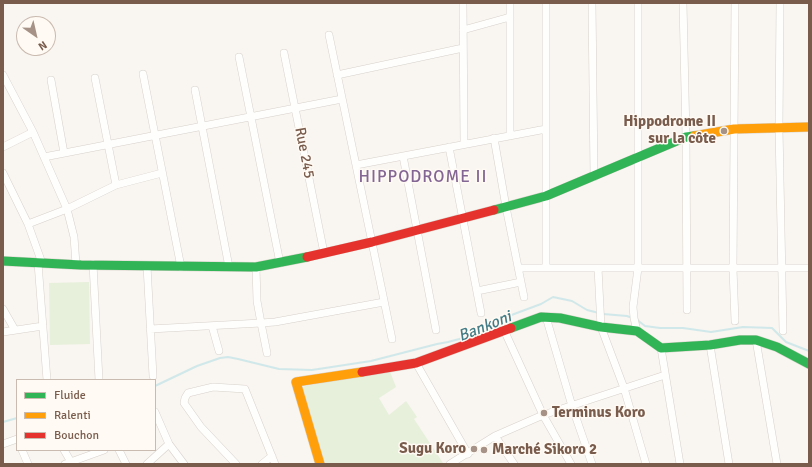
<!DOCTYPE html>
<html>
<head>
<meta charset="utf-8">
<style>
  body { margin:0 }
  #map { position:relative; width:812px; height:467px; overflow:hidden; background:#f9f5f0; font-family:Signika,sans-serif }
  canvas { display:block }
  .frame { position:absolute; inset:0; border:4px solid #7a5c4d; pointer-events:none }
  .legend { position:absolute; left:16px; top:379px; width:140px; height:72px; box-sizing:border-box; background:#fffaf3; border:1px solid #cabbb1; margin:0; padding:5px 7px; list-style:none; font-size:12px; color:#7a5c4d }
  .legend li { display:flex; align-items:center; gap:8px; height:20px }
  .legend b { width:20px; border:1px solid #cabbb1 }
  .north { position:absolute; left:16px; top:16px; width:40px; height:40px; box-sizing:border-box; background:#fffaf3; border:1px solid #cabbb1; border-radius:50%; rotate:146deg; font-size:11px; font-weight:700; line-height:16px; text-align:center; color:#7a5c4d }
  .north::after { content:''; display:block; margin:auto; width:14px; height:18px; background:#a69286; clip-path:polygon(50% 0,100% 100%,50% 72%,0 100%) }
</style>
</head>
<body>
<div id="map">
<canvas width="812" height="467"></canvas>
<div class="frame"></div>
<ul class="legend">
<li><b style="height:5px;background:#30b455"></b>Fluide</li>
<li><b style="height:5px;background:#ff9f0a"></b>Ralenti</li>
<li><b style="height:5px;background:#e5322d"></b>Bouchon</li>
</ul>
<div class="north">N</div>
</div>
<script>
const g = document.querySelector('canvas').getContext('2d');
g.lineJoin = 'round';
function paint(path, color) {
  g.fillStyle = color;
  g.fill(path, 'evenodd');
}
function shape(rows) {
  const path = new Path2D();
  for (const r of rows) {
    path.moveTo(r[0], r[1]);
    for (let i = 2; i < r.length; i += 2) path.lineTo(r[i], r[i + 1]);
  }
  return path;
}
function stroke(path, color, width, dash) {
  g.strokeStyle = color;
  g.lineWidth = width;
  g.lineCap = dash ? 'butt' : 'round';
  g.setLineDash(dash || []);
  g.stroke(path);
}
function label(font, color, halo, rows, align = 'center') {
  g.font = font + ' Signika,sans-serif';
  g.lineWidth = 3;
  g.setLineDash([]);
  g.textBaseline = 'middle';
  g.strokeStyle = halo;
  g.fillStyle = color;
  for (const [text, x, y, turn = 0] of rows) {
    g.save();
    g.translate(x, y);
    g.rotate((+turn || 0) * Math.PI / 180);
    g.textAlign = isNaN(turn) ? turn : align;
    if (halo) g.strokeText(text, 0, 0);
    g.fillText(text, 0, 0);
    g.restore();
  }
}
paint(shape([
  [89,282,90,344,50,345,49,283],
  [389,369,396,387,379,398,389,415,406,401,417,417,414,419,443,463,324,464,322,453,301,387]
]), '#e7f0db');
stroke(shape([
  [603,314,627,316,632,318],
  [636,319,645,326,660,328,683,328,711,332,743,327,772,328,786,342,809,351],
  [155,386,197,366,220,358,228,357,238,359,279,369,312,370,371,361,437,344,448,342,467,337,498,320,541,304,553,297,572,301,587,310,599,313],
  [3,422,17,418]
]), '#d0e8ea', 2);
const street = shape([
  [463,3,464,144],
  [592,3,594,177],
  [683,3,686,137,687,310],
  [735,3,733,269,735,321],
  [780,3,779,128,783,331],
  [463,30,510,17],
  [329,35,392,339],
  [284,53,324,253],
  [239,57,280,263],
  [143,74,181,267],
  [3,75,33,132,67,209,74,237,76,264],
  [337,75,463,48],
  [95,78,116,185],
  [51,80,64,153],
  [195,90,229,267],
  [510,135,510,3],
  [494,138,506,207,524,297],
  [3,147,33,132],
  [449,147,481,313],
  [403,156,436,330],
  [44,157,342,99],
  [356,165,546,129],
  [3,173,28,224,42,263],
  [28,224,67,209,116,185,162,173],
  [38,263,47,380],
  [93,264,99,380],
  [147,266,153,376],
  [546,267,546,3],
  [518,268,809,268],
  [598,268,601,327,624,388,646,464],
  [477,291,521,282],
  [3,309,15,330],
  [546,317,572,406,592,464],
  [212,326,219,351],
  [150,329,261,323,257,301,256,267],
  [504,330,543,415,571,464],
  [637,331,634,318,633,307,638,268,638,3],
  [3,332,43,326],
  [756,340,777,464],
  [710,345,729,464],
  [661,348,680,464],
  [267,353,261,323,275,322,384,302],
  [416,363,468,454],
  [155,412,169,444,184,464],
  [495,436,514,464],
  [3,444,17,439],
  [22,450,28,464],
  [64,450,71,462],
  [119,450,126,464],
  [65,464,104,450],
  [147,464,169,444],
  [236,464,201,427,184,403,185,398,188,393,213,387,245,389,275,464],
  [262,464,272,456],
  [450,464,495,436,543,415,665,375]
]);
const fast = shape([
  [494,210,546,196,686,137,694,136],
  [3,261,81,265,256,267,307,257],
  [511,328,541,317,560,318,601,327,637,331,661,348,710,345,740,340,756,340,777,347,809,364]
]);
const slow = shape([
  [694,136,734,129,809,127],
  [320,464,296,382,362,372]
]);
const jam = shape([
  [307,257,372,242,494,210],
  [362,372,416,363,511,328]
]);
stroke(street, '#d7d1cb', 8);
stroke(fast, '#d9d2cb', 10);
stroke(slow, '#d9d2cb', 10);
stroke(jam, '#d9d2cb', 10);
stroke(street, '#fefefd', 7);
stroke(fast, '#30b455', 9);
stroke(slow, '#ff9f0a', 9);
stroke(jam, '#e5322d', 9);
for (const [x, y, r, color] of [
  [724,131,4,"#a69286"],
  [544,413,4,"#a69286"],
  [474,449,4,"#a69286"],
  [484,450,4,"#a69286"]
]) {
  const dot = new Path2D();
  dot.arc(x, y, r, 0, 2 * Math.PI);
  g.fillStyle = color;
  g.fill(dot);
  stroke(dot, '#fffaf3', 1.5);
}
label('bold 15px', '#7a5c4d', '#fffaf3', [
  ["Hippodrome II",716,122],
  ["sur la côte",716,139],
  ["Terminus Koro",552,413,"left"],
  ["Sugu Koro",466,449],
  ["Marché Sikoro 2",492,450,"left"]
], 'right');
label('15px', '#7a5c4d', '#fffaf3', [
  ["Rue 245",304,153,79]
]);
label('italic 16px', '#437c86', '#fffaf3', [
  ["Bankoni",485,327,-22]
]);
g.letterSpacing = '1px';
label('17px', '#846695', '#fffaf3', [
  ["HIPPODROME II",423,178]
]);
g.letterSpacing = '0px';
</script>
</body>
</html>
